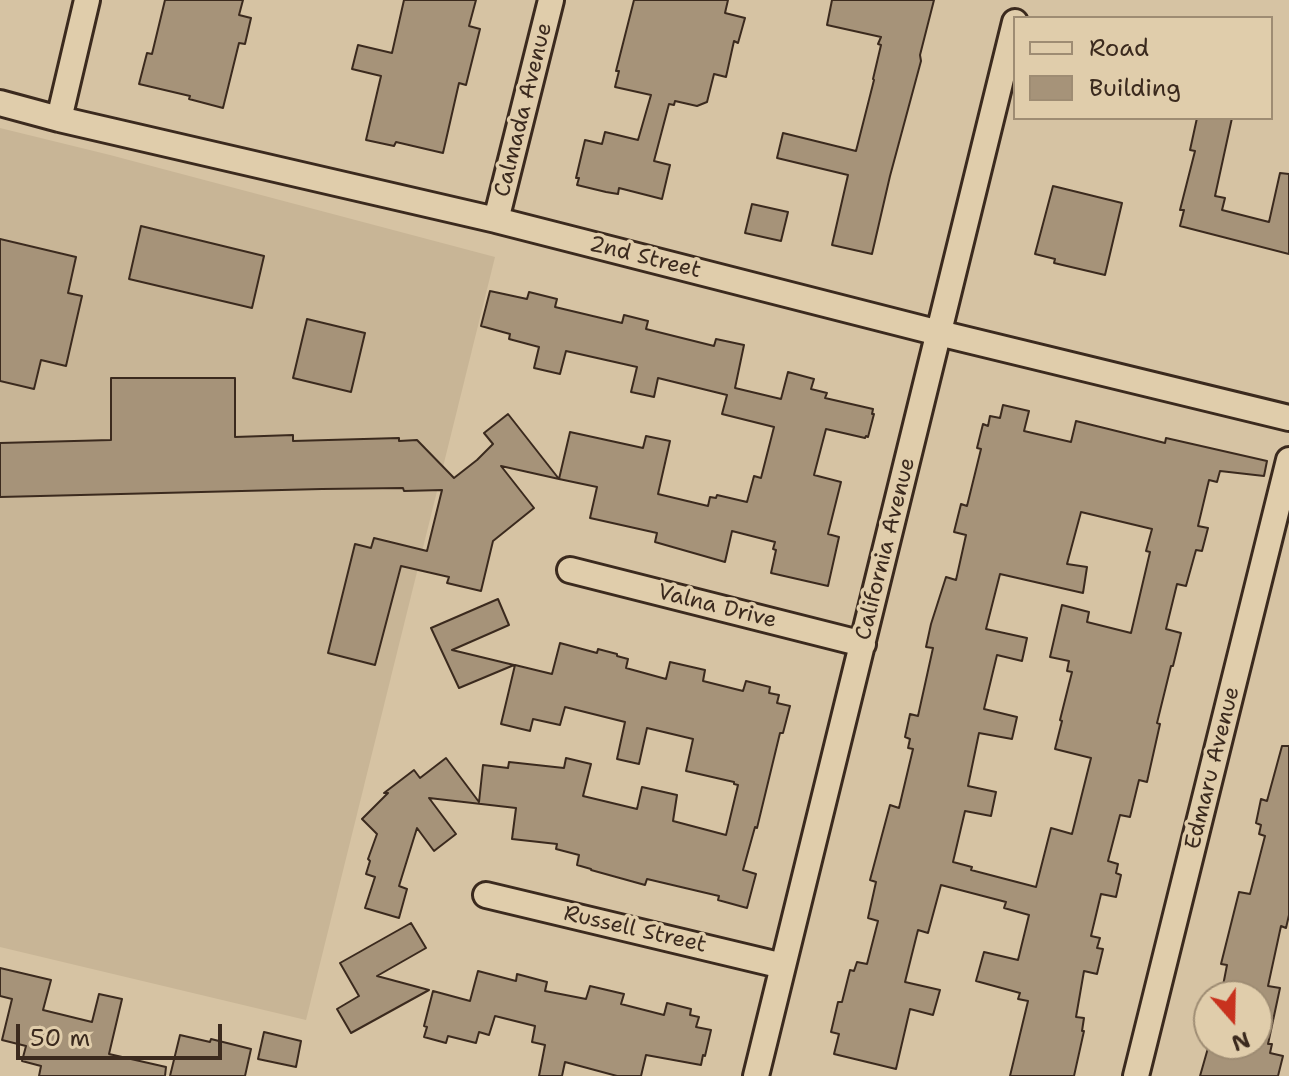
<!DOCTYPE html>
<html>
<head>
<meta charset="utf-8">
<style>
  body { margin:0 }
  #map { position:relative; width:1289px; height:1076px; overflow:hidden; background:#d6c3a3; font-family:"Shantell Sans",sans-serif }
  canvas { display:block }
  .legend { position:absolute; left:1013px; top:16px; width:260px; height:104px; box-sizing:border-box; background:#e0cdab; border:2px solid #9e8c73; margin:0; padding:10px 14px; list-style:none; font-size:24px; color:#3b2a1e }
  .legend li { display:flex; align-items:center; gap:16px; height:40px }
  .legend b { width:40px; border:2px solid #9e8c73 }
  .north { position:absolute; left:1193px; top:980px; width:80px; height:80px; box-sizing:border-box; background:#e0cdab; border:2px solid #9e8c73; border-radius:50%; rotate:160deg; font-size:22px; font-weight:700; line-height:32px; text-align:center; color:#3b2a1e }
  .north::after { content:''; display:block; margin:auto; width:28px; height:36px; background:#c8321e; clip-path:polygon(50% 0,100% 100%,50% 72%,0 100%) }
  .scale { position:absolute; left:16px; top:1024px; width:206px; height:36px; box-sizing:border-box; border:4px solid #3b2a1e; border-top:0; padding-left:10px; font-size:24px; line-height:28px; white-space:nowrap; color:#3b2a1e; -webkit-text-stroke:6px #e0cdab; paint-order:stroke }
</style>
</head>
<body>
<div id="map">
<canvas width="1289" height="1076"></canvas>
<ul class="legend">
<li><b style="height:10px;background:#e0cdab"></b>Road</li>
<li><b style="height:22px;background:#a69379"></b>Building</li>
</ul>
<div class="north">N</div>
<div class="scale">50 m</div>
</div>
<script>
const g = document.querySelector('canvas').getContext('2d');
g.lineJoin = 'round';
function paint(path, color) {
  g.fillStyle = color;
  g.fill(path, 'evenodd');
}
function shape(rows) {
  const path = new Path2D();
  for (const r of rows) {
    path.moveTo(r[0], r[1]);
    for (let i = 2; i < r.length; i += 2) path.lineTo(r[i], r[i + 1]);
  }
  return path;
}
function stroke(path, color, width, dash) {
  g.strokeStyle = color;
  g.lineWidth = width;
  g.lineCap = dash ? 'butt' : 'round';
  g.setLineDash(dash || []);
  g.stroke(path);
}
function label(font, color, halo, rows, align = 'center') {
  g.font = font + ' "Shantell Sans",sans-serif';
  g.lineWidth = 7;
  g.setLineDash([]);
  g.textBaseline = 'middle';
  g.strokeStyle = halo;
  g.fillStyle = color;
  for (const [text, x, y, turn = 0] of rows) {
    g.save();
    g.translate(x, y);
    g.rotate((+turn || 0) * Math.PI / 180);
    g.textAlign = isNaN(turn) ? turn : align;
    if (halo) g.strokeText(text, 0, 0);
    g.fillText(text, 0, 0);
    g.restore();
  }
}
paint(shape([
  [0,128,110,155,495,257,306,1020,0,947]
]), '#c8b596');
const building = shape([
  [165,0,243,0,239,15,251,18,245,44,239,43,223,108,189,99,190,96,139,84,147,53,152,54,165,0],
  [404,0,476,0,469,26,480,29,466,85,459,83,443,153,396,142,394,146,366,140,381,76,352,69,358,45,392,53,404,0],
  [634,0,728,0,725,13,745,18,738,43,734,41,726,77,714,74,707,102,697,106,675,101,674,105,669,104,654,161,670,165,662,199,619,188,618,194,606,192,577,185,579,178,576,178,585,140,602,144,605,132,638,140,651,95,615,87,619,71,616,71,634,0],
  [832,0,934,0,920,55,921,61,890,176,872,254,832,245,848,175,777,158,783,133,856,151,874,80,873,79,881,45,878,44,881,37,827,25,832,0],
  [1197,118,1232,118,1215,196,1225,198,1222,210,1269,222,1280,173,1289,174,1289,254,1180,226,1184,210,1180,210,1195,151,1190,150,1197,118],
  [1053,186,1122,203,1105,275,1054,263,1055,259,1035,254,1053,186],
  [752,204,788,212,781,241,745,233,752,204],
  [141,226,264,256,252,308,129,279,141,226],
  [0,239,76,257,68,293,82,296,66,366,41,360,34,389,0,381,0,239],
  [490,291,527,299,529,292,557,299,555,307,622,323,624,315,648,321,646,329,714,346,716,339,744,345,735,388,781,399,788,372,814,379,811,389,827,393,825,398,873,409,872,414,874,414,868,437,866,436,865,438,826,429,814,475,841,482,828,534,839,537,828,586,771,573,776,550,773,549,775,542,732,531,725,562,655,542,657,533,590,518,597,487,559,479,570,432,643,448,646,436,670,441,658,494,708,506,710,497,716,498,717,495,747,502,754,476,761,478,774,427,722,414,727,395,658,378,654,397,631,392,637,367,566,351,560,374,534,368,539,347,509,339,510,334,481,326,490,291],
  [307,319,365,333,351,392,293,378,307,319],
  [111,378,235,378,235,437,293,435,293,441,399,438,399,441,417,440,454,478,477,460,493,444,484,433,508,414,559,479,501,466,534,508,493,541,481,591,447,583,449,577,401,566,375,665,328,653,355,544,371,548,374,538,427,551,442,490,404,491,403,488,322,489,0,497,0,443,111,440,111,378],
  [1003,405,1029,411,1024,431,1071,442,1076,421,1165,443,1166,438,1267,461,1264,476,1220,471,1217,482,1209,480,1198,526,1208,528,1202,551,1196,550,1186,586,1177,584,1166,629,1181,633,1173,666,1171,666,1157,723,1160,724,1147,782,1139,780,1130,817,1120,815,1108,861,1118,864,1116,873,1121,875,1116,897,1101,894,1091,936,1100,938,1097,948,1103,949,1097,974,1084,971,1076,1017,1084,1018,1082,1031,1084,1031,1074,1076,1010,1076,1028,1001,1018,999,1020,993,976,981,984,952,1018,960,1029,915,1004,908,1006,902,941,885,928,933,918,930,905,982,940,990,933,1015,910,1009,896,1069,834,1054,839,1034,831,1032,838,1002,842,1002,850,970,854,971,857,962,867,964,878,921,868,918,876,882,870,880,890,805,899,808,913,749,908,748,910,739,905,737,910,714,918,716,933,648,926,647,931,624,946,577,956,580,966,535,954,532,961,504,967,506,981,449,977,448,983,424,988,426,990,416,1000,418,1003,405],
  [1081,512,1152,529,1146,551,1150,552,1131,633,1087,622,1089,612,1062,605,1050,657,1069,661,1067,671,1072,672,1060,720,1062,721,1055,749,1091,758,1072,834,1051,828,1036,887,971,870,972,867,953,862,965,811,991,816,996,792,968,786,979,733,1012,739,1017,717,984,709,997,655,1022,661,1027,638,986,629,1000,574,1083,593,1087,567,1067,564,1081,512],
  [498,599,509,625,452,650,514,665,459,688,431,628,498,599],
  [560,643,597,653,598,649,617,654,617,656,628,659,626,668,666,679,670,662,705,670,703,681,743,691,746,681,770,687,769,693,779,695,777,703,790,706,783,733,780,733,757,828,755,827,743,870,756,874,747,908,718,900,719,896,647,879,645,885,591,870,591,869,577,865,579,855,556,849,557,844,512,839,516,808,429,798,456,834,434,851,417,828,399,886,407,889,399,918,365,908,375,877,366,874,370,861,368,859,377,834,362,819,388,793,384,793,414,770,420,778,446,758,479,802,483,765,508,768,509,762,564,768,566,758,591,764,583,796,637,809,642,787,677,795,673,821,726,835,738,785,734,784,734,782,686,771,693,739,647,728,639,764,617,759,625,722,565,707,560,725,533,719,530,731,501,724,515,665,552,674,560,643],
  [1282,746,1289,746,1289,915,1286,928,1281,926,1268,986,1280,988,1268,1044,1272,1044,1270,1053,1283,1056,1278,1076,1200,1076,1208,1048,1218,1051,1220,1044,1257,1044,1257,996,1221,996,1227,965,1221,964,1239,892,1250,894,1265,836,1259,834,1261,825,1256,823,1261,799,1267,801,1282,746],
  [411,923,426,948,377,976,429,990,351,1033,337,1009,359,996,340,963,411,923],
  [0,968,51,980,43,1010,92,1022,99,994,122,999,109,1054,166,1067,165,1076,39,1076,41,1066,22,1061,26,1046,2,1040,12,999,0,996,0,968],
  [478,971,516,981,517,974,547,982,545,991,586,999,590,986,624,994,621,1004,664,1015,667,1003,691,1009,690,1015,699,1017,696,1027,711,1030,705,1056,703,1055,701,1065,646,1055,641,1076,617,1076,565,1062,562,1076,539,1076,545,1045,532,1042,535,1026,495,1016,489,1035,479,1032,476,1043,448,1036,446,1043,424,1037,427,1027,424,1026,433,991,470,1001,478,971],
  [264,1032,301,1041,296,1067,258,1059,264,1032],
  [180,1035,210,1042,211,1039,251,1049,245,1076,170,1076,180,1035]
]);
paint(building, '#a69379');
stroke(building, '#3b2a1e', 2);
const minor = shape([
  [0,103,59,119,496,220,939,333,1289,418],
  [59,119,87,0],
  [496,220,551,0],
  [570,570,863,644],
  [486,895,783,966],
  [756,1076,1015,22],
  [1136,1076,1289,460]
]);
stroke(minor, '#3b2a1e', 30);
stroke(minor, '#e0cdab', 24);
label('22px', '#3b2a1e', '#e0cdab', [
  ["Calmada Avenue",524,110,-76],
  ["2nd Street",645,258,14],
  ["California Avenue",886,549,-76],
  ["Valna Drive",717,607,14],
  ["Edmaru Avenue",1213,768,-76],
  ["Russell Street",635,930,13]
]);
</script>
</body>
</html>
